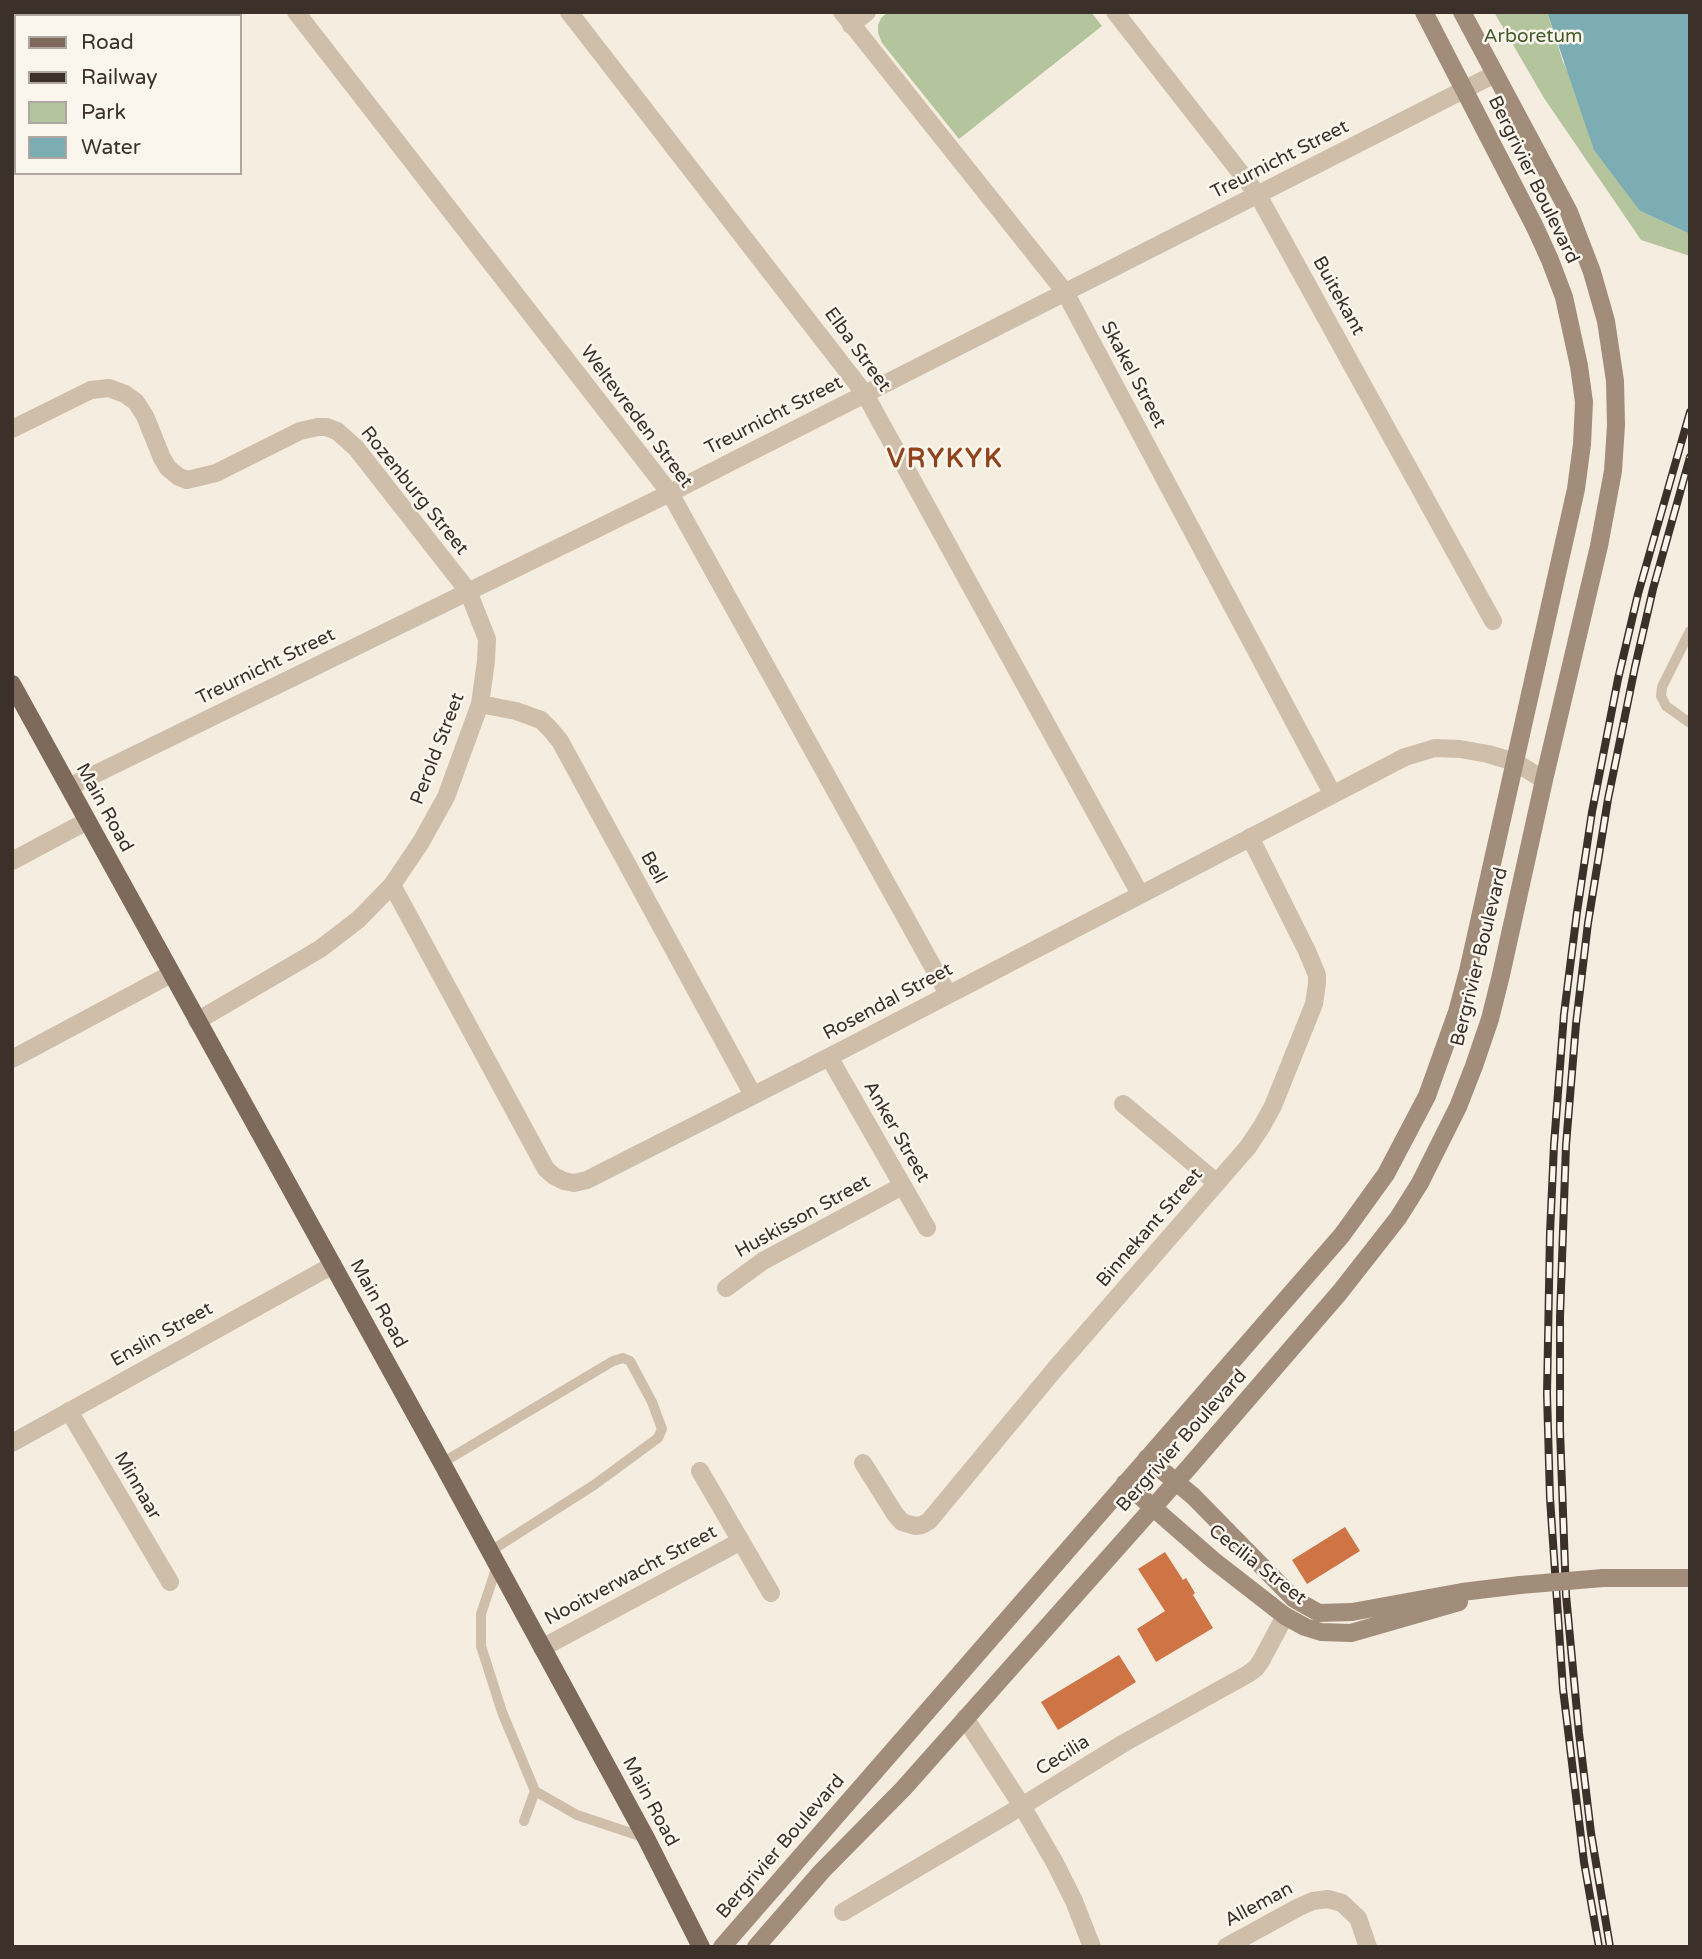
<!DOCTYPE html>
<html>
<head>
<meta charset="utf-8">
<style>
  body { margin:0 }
  #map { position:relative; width:1702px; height:1959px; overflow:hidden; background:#f5eddf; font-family:"Varela Round",sans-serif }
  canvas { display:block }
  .frame { position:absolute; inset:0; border:14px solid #3b312a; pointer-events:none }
  .legend { position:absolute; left:14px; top:14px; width:228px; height:161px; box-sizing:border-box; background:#fbf6ed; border:2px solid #aea79f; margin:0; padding:9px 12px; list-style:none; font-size:21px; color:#3b312a }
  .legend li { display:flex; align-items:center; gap:14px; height:35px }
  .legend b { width:35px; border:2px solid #aea79f }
</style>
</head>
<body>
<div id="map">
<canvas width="1702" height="1959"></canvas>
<div class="frame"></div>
<ul class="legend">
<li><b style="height:9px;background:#7e6a5a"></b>Road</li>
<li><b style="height:9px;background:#3b312a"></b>Railway</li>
<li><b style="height:19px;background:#b4c59e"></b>Park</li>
<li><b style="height:19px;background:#7cacb4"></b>Water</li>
</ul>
</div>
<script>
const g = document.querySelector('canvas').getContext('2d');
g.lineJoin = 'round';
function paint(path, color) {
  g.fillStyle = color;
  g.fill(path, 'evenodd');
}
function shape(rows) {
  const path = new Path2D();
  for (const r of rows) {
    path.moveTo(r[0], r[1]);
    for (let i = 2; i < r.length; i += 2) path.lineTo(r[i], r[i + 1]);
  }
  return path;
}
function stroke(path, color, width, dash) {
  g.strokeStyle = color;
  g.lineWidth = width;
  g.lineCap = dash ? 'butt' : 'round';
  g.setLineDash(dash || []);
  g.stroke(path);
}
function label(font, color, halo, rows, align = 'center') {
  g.font = font + ' "Varela Round",sans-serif';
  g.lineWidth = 5;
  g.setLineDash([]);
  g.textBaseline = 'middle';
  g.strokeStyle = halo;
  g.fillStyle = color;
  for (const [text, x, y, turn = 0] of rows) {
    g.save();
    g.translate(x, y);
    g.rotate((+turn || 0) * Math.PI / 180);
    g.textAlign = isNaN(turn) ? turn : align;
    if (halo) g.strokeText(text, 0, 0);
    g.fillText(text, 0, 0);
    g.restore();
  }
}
paint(shape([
  [888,12,1091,12,1102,26,959,139,882,43,878,33,878,25,881,18],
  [1494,12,1547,12,1563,62,1640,211,1690,234,1690,256,1641,240,1544,98]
]), '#b4c59e');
paint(shape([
  [1547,12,1690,12,1690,234,1640,211,1594,150]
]), '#7cacb4');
paint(shape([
  [1345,1527,1360,1551,1307,1584,1292,1560],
  [1165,1552,1183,1580,1186,1578,1195,1593,1193,1595,1213,1628,1156,1662,1137,1629,1165,1611,1138,1569],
  [1119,1655,1136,1682,1058,1730,1041,1702]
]), '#ce7445');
stroke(shape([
  [1690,631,1662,687,1661,696,1666,706,1690,723],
  [442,1463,613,1361,623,1358,630,1361,652,1402,662,1429,658,1438,594,1485,489,1552],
  [497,1566,481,1614,481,1646,502,1712,535,1791,524,1821],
  [535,1791,577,1815,646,1838]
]), '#cebeaa', 10);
stroke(shape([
  [296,12,670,493,948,994],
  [569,12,865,394,1140,894],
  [842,12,1065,292,1332,793],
  [1115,12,1258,195,1493,621],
  [139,16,143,12],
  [851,25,867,12],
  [12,113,16,111],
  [12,429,91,390,109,388,125,394,136,402,145,416,162,458,168,468,179,477,187,480,216,473,300,431,318,427,326,427,337,431,356,448,468,591,487,639,486,661,480,704,446,797,421,842,392,885,359,919,320,949,197,1021],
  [480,704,516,711,541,720,550,729,560,741,753,1095],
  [69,787,670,493,1495,74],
  [12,861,87,821],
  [392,885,546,1169,554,1176,564,1181,574,1183,587,1180,829,1057,1405,757,1435,748,1460,749,1488,754,1515,762,1544,780],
  [829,1057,927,1228],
  [12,1059,171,974],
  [1123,1104,1217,1183],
  [726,1288,763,1261,902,1186],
  [69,1411,170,1582],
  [12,1443,333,1265],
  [863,1463,895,1514,902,1522,915,1526,922,1525,929,1521,1055,1369,1248,1147,1262,1126,1273,1106,1314,1004,1317,983,1317,975,1307,951,1250,837],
  [700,1471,771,1593],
  [542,1648,741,1541],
  [965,1718,1022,1806,1055,1863,1074,1901,1092,1947],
  [843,1912,1022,1806,1124,1743,1248,1674,1256,1668,1261,1661,1285,1616],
  [1226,1947,1299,1907,1313,1901,1328,1899,1342,1903,1358,1918,1368,1947]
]), '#cebeaa', 18);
stroke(shape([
  [1147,1458,1193,1496,1294,1599,1319,1613,1352,1612,1462,1592,1520,1585],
  [1125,1483,1213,1560,1285,1616,1305,1627,1321,1632,1351,1633,1459,1602],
  [1603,1578,1690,1578],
  [722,1947,1342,1235,1386,1174,1427,1096,1457,1012,1468,971,1576,489,1582,444,1584,402,1579,366,1564,297,1550,260,1535,227,1424,12],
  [756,1947,822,1871,903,1789,1190,1466,1340,1292,1398,1218,1420,1183,1458,1107,1474,1066,1490,1019,1501,975,1544,780,1599,546,1613,471,1616,425,1615,381,1606,321,1592,272,1569,212,1462,12]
]), '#a28d7b', 18);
stroke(shape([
  [12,684,442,1463,646,1838,701,1947]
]), '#7e6a5a', 18);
const rail = shape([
  [1599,1947,1584,1862,1563,1689,1550,1498,1547,1394,1550,1233,1554,1145,1564,1014,1577,912,1592,812,1618,679,1638,594,1690,412],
  [1610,1947,1591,1833,1579,1733,1566,1595,1560,1430,1560,1317,1566,1145,1576,1024,1588,923,1608,799,1635,667,1653,589,1690,457]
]);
stroke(rail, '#3b312a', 8);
stroke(rail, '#fbf6ed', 5, [16]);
stroke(shape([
  [1520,1585,1603,1578]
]), '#a28d7b', 18);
label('19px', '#455b2c', '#fbf6ed', [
  ["Arboretum",1533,37]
]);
label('19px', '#3b312a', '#fbf6ed', [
  ["Treurnicht Street",1280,160,-27],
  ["Bergrivier Boulevard",1533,180,64],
  ["Buitekant",1338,296,61],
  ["Elba Street",857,350,54],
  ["Skakel Street",1133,375,62],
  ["Treurnicht Street",774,416,-27],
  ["Weltevreden Street",636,417,53],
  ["Rozenburg Street",414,491,51],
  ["Treurnicht Street",266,667,-26],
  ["Perold Street",438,749,-69],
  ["Main Road",104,808,61],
  ["Bell",653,868,61],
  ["Bergrivier Boulevard",1480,957,-76],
  ["Rosendal Street",888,1002,-28],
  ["Anker Street",896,1132,60],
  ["Huskisson Street",803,1217,-29],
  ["Binnekant Street",1150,1228,-49],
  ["Main Road",378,1304,61],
  ["Enslin Street",162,1335,-29],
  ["Bergrivier Boulevard",1182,1441,-48],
  ["Minnaar",137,1486,60],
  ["Cecilia Street",1257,1565,38],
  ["Nooitverwacht Street",631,1576,-28],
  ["Cecilia",1063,1756,-32],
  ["Main Road",650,1802,62],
  ["Bergrivier Boulevard",781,1847,-49],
  ["Alleman",1259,1905,-28]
]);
g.letterSpacing = '2px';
label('bold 26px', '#90441d', '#fbf6ed', [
  ["VRYKYK",945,460]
]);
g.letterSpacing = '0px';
</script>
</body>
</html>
